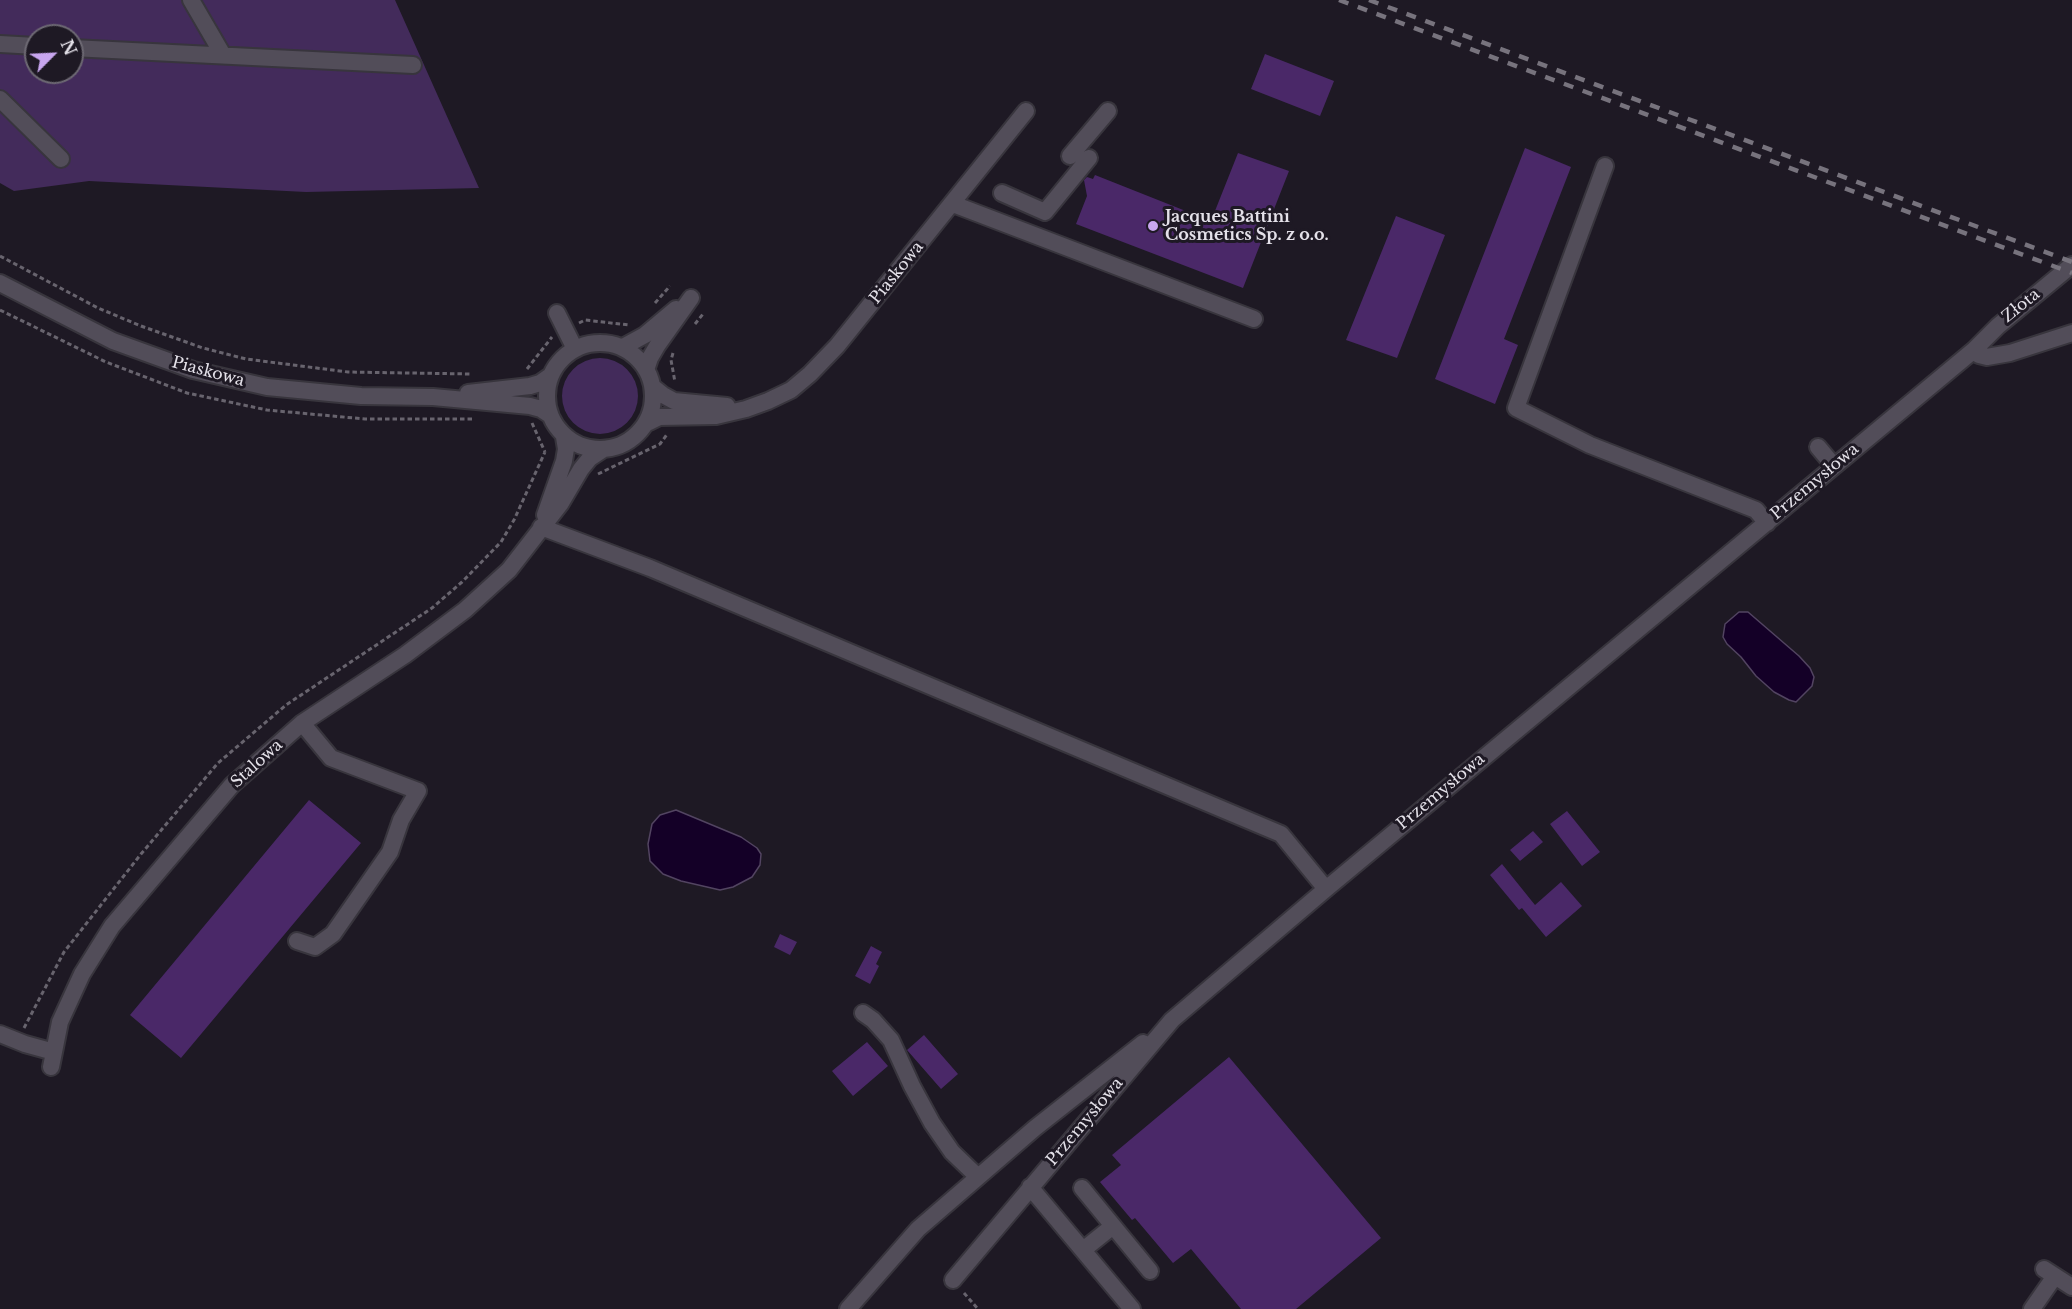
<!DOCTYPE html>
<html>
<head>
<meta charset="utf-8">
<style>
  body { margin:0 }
  #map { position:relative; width:2072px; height:1309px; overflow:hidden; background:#1e1924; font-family:"Libre Baskerville",serif }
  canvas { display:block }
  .north { position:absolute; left:24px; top:24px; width:60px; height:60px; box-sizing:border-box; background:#1e1924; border:2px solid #6d6973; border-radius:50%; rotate:66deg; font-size:16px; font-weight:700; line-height:24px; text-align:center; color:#e4e1e9 }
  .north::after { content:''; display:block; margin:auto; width:21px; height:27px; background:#c8a6ef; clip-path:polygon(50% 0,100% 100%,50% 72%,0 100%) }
</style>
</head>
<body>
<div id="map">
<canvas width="2072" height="1309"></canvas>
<div class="north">N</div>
</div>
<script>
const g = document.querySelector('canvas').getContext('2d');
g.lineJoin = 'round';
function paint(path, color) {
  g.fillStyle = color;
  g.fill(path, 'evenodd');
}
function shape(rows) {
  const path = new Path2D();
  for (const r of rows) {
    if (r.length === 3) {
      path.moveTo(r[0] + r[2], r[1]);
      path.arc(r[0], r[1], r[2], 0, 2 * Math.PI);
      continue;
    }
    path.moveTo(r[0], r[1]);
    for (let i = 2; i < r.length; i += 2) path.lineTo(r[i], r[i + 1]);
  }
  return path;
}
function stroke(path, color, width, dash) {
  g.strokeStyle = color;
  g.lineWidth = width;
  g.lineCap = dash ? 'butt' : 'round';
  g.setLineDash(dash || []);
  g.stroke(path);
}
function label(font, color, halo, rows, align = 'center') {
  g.font = font + ' "Libre Baskerville",serif';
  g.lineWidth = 6;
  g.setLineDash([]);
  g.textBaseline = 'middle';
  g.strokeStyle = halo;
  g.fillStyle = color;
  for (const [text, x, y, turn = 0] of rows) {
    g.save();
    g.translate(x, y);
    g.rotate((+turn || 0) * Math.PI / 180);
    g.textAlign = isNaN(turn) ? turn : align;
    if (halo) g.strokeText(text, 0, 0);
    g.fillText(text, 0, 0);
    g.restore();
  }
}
paint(shape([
  [0,0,395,0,479,188,306,192,89,181,14,191,0,183],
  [36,36,72,36,72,72,36,72],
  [600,396,38]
]), '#432b5b');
const water = shape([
  [1739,612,1748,612,1799,656,1810,668,1814,677,1812,686,1796,702,1789,700,1774,692,1756,676,1741,657,1727,644,1723,637,1725,624,1739,612],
  [676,810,741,837,757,848,761,854,760,865,752,877,733,887,720,890,681,881,663,874,650,861,648,844,652,824,660,815,676,810]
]);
paint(water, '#140027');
stroke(water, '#524461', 1.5);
paint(shape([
  [1265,54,1334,81,1320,116,1251,89],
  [1525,148,1571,167,1504,339,1518,345,1495,404,1435,379],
  [1238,153,1289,171,1243,288,1076,224,1087,196,1084,180,1087,177,1093,179,1095,175,1211,221],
  [1396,216,1445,235,1397,358,1346,340],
  [309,800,361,843,181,1058,130,1015],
  [1567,811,1600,852,1582,866,1550,824],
  [1533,831,1543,842,1520,861,1510,850],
  [1502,864,1535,905,1561,882,1582,906,1546,937,1522,908,1519,910,1490,875],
  [780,934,797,942,790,955,774,947],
  [871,946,882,952,876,964,879,966,870,984,855,976],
  [924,1035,958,1074,941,1089,907,1050],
  [867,1042,888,1066,853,1096,832,1071],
  [1229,1057,1381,1238,1296,1309,1241,1309,1191,1249,1173,1263,1135,1218,1132,1220,1100,1182,1121,1165,1112,1155]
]), '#4a2868');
const minor = shape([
  [191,0,223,55],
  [0,44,36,46],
  [72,48,413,65],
  [0,99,61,159],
  [1070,156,1108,111],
  [1605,166,1516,408,1590,445,1756,510,1767,523],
  [1002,193,1045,212,1089,158],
  [953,204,1254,319],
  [0,283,113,341,193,370,267,387,361,396,433,397,530,406,541,409,550,415],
  [557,313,575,349],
  [600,396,53],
  [623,347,645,335,676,309],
  [1974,350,1979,355,1987,357,2010,353,2072,333],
  [646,370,650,358,657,346,691,298],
  [653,387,663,395,674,401,727,406],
  [468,393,530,386,540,383,550,376],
  [649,422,659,417,716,416,746,409,768,401,791,390,810,374,837,346,1026,111],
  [1818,447,1834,466],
  [545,515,564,461,566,449,564,437],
  [541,527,650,568,1281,834,1326,889],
  [297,941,315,947,333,934,390,852,401,820,418,791,331,758,302,723],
  [863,1013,873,1020,891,1040,912,1086,932,1123,952,1152,978,1177],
  [0,1034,25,1044,54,1052],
  [51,1067,60,1022,82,974,112,926,232,785,302,723,405,655,465,610,509,570,561,503,581,469,590,458,602,450],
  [1030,1187,1132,1309],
  [1082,1188,1150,1271],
  [1083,1250,1113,1226],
  [2044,1269,2072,1287],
  [953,1280,1172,1020,1326,889,1974,350,1998,326,2072,265],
  [848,1309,918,1229,1035,1128,1143,1043],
  [2032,1309,2055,1276]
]);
stroke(minor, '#38353d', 20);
stroke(shape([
  [0,256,98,308,141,326,203,348,246,359,348,372,471,374],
  [655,303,670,286],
  [0,310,106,362,187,393,267,410,365,419,473,419],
  [579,323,585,320,629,325],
  [695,324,703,314],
  [673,353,671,360,675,382],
  [527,369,552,337],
  [532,423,545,452],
  [598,474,660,444,668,433],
  [24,1028,64,952,141,854,218,763,286,705,432,608,462,582,501,542,514,520,545,452],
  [964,1293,978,1309]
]), '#68646e', 3, [4.5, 3]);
stroke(minor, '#524d59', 16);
stroke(shape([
  [1339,0,2072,273],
  [1369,0,2072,262]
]), '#77737d', 4.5, [10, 10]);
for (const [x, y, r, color] of [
  [1153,226,6,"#c8a6ef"]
]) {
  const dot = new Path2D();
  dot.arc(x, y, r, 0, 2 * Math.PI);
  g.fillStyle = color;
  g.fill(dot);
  stroke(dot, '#1e1924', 2);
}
label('bold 16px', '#e4e1e9', '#1e1924', [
  ["Jacques Battini",1165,217],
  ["Cosmetics Sp. z o.o.",1165,235]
], 'left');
label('16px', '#e4e1e9', '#1e1924', [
  ["Piaskowa",897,273,-51],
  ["Złota",2021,306,-39],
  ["Piaskowa",208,372,15],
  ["Przemysłowa",1815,482,-40],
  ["Stalowa",257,764,-42],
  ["Przemysłowa",1441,792,-40],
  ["Przemysłowa",1085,1122,-50]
]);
</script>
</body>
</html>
